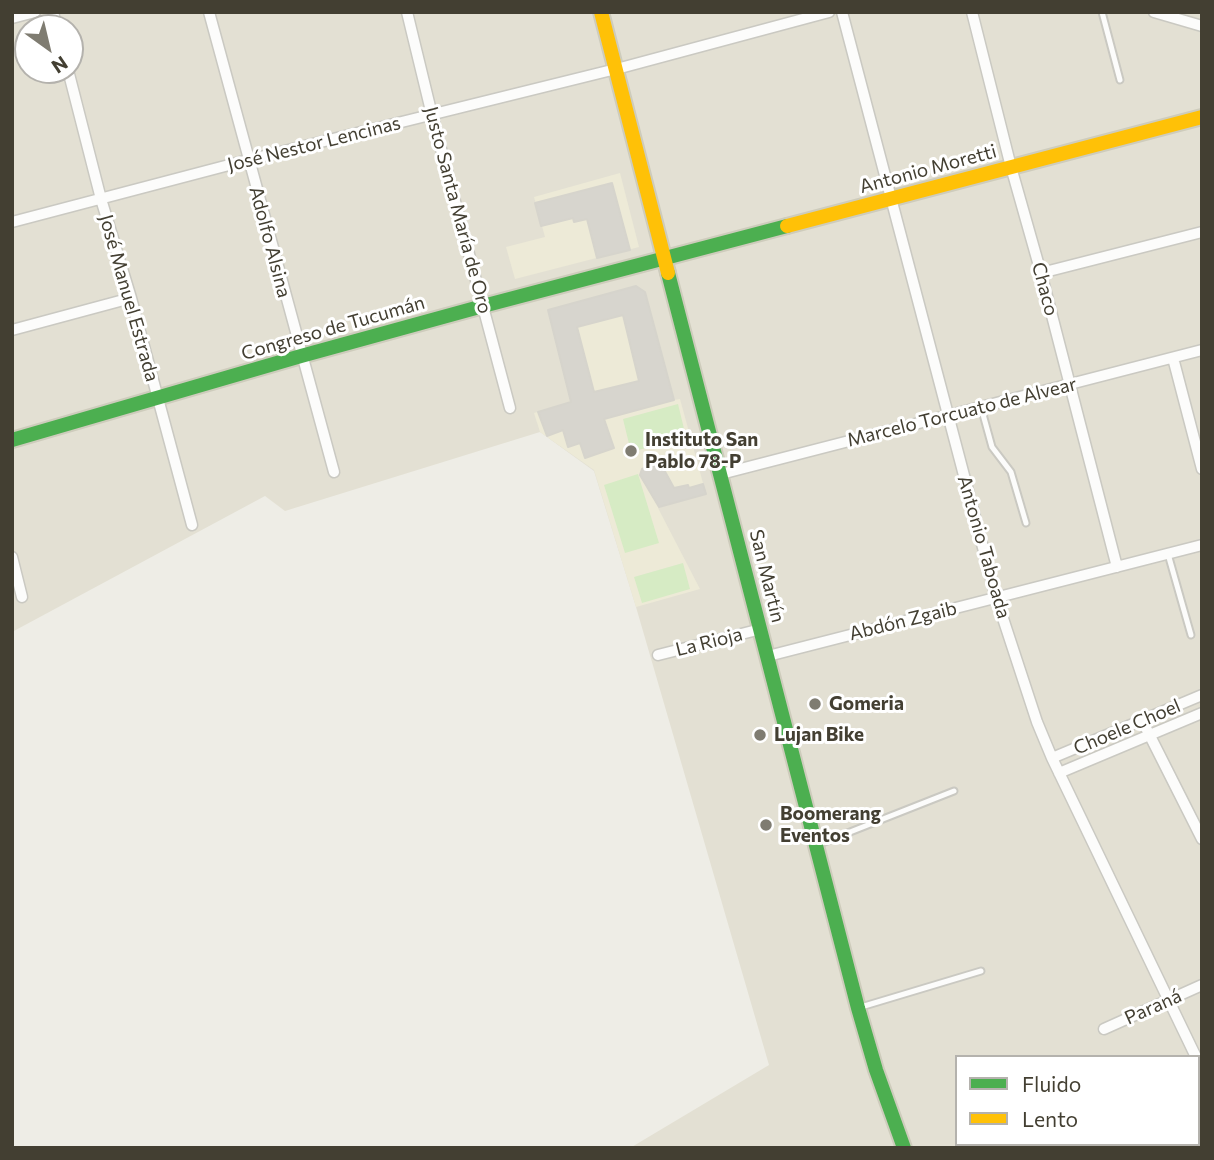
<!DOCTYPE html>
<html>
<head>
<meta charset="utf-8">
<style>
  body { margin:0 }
  #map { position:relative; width:1214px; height:1160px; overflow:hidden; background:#eeede6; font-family:Commissioner,sans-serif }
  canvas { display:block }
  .frame { position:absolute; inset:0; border:14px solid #433f32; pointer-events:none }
  .legend { position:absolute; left:955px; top:1055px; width:245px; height:91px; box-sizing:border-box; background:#fff; border:2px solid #b4b2ad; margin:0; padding:9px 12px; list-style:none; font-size:21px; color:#433f32 }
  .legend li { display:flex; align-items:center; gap:14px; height:35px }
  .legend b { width:35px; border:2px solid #b4b2ad }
  .north { position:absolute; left:14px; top:14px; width:70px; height:70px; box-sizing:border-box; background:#fff; border:2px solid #b4b2ad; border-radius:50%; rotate:146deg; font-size:19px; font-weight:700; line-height:28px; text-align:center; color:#433f32 }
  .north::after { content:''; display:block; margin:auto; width:24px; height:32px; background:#7f7c71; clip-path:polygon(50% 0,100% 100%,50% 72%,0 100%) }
</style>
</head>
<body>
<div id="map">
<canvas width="1214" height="1160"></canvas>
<div class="frame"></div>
<ul class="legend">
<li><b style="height:9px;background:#4caf50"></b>Fluido</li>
<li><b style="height:9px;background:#ffc107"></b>Lento</li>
</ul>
<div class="north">N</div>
</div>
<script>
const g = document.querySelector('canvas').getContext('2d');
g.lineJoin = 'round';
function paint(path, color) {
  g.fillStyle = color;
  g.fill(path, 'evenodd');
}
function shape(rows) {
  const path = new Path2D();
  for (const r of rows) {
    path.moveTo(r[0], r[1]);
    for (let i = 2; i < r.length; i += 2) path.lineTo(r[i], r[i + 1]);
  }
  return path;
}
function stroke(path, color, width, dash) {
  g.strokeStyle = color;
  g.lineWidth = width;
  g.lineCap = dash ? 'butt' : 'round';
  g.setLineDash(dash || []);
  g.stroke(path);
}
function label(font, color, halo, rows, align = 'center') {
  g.font = font + ' Commissioner,sans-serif';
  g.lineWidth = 6;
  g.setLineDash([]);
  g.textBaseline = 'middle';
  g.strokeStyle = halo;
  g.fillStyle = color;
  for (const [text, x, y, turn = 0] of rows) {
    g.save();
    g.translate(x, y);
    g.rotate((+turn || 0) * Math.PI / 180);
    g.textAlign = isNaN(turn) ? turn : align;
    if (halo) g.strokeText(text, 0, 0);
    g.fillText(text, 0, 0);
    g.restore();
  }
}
paint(shape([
  [12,12,1202,12,1202,1148,630,1148,769,1065,636,607,594,471,540,432,285,511,265,496,12,632],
  [28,28,70,28,70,70,28,70],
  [957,1057,1198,1057,1198,1144,957,1144]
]), '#e3e0d3');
paint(shape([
  [620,173,639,247,515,279,506,247,545,237,534,197],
  [636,286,645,292,674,400,680,399,706,494,658,508,700,589,636,607,594,470,540,432,534,413,571,402,548,310]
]), '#edead7');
paint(shape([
  [678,404,686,437,631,452,623,419],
  [638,474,659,543,625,553,604,485],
  [683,563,690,589,642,603,634,577]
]), '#d6ebc4');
const building = shape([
  [612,183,630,250,597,258,587,219,574,222,573,218,541,226,535,203,612,183],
  [636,286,645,292,674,400,604,419,614,448,585,458,580,443,568,447,563,430,547,436,538,412,571,402,548,310,636,286],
  [623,315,639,381,594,392,577,327,623,315],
  [657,463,662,466,674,488,688,485,689,488,703,484,706,494,659,507,640,475,642,469,657,463]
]);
paint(building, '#d7d5ce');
stroke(building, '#d6d4cc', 2);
const lane = shape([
  [1102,12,1120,80],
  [981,407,992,447,1011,472,1026,523],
  [1168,554,1191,635],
  [817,845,954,791],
  [861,1007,981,971]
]);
const street = shape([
  [53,12,57,28],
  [209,12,334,472],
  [407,12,432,115,510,408],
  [842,12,996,597,1037,722,1052,758,1196,1057],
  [972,12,1011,167,1041,273,1117,567],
  [1154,12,1202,26],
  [12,18,35,12],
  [68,70,101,199,131,298,192,525],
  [12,222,248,160,624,67,829,12],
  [1041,273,1202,232],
  [12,330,131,298],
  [1173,358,1202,469],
  [721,474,1202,350],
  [12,557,22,597],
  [658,655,761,629],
  [768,656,1202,545],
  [1142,720,1202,839],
  [1052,758,1202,695],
  [1059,773,1202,713],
  [1104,1029,1202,985]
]);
const fast = shape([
  [668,273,858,1008,876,1070,904,1148],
  [12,440,301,356,483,306,787,226]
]);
const slow = shape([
  [601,12,668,273],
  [787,226,1202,117]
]);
stroke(lane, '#cac9c2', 9);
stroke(street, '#cac9c2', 13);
stroke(fast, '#ceccbc', 18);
stroke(slow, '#ceccbc', 18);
stroke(lane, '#fcfcfb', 5);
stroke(street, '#fcfcfb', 10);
stroke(fast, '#4caf50', 14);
stroke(slow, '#ffc107', 14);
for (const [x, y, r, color] of [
  [631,451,7,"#7f7c71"],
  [815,704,7,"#7f7c71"],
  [760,735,7,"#7f7c71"],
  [766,825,7,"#7f7c71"]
]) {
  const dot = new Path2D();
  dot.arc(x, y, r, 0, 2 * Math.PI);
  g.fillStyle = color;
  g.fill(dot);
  stroke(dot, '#fff', 2.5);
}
label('19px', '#433f32', '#fff', [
  ["José Nestor Lencinas",314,144,-14],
  ["Antonio Moretti",928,169,-15],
  ["Justo Santa María de Oro",458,210,75],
  ["Adolfo Alsina",270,242,75],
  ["Chaco",1045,289,75],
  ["José Manuel Estrada",129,298,74],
  ["Congreso de Tucumán",333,328,-16],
  ["Marcelo Torcuato de Alvear",962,412,-14],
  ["Antonio Taboada",984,547,74],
  ["San Martín",767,576,76],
  ["Abdón Zgaib",903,621,-14],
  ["La Rioja",709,642,-14],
  ["Choele Choel",1127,727,-23],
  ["Paraná",1153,1007,-24]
]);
label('bold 19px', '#433f32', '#fff', [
  ["Instituto San",645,440],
  ["Pablo 78-P",645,462],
  ["Gomeria",829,704],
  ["Lujan Bike",774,735],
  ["Boomerang",780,814],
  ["Eventos",780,836]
], 'left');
</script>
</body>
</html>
